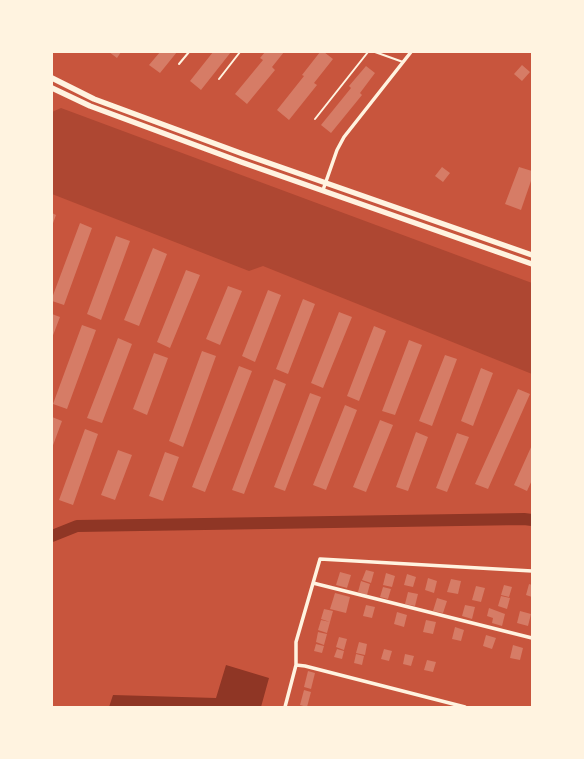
<!DOCTYPE html>
<html>
<head>
<meta charset="utf-8">
<style>
  body { margin:0 }
  #map { position:relative; width:584px; height:759px; overflow:hidden; background:#c8553d; font-family:Jost,sans-serif }
  canvas { display:block }
  .frame { position:absolute; inset:0; border:53px solid #fff3e0; pointer-events:none }
</style>
</head>
<body>
<div id="map">
<canvas width="584" height="759"></canvas>
<div class="frame"></div>
</div>
<script>
const g = document.querySelector('canvas').getContext('2d');
g.lineJoin = 'round';
function paint(path, color) {
  g.fillStyle = color;
  g.fill(path, 'evenodd');
}
function shape(rows) {
  const path = new Path2D();
  for (const r of rows) {
    path.moveTo(r[0], r[1]);
    for (let i = 2; i < r.length; i += 2) path.lineTo(r[i], r[i + 1]);
  }
  return path;
}
function stroke(path, color, width, dash) {
  g.strokeStyle = color;
  g.lineWidth = width;
  g.lineCap = dash ? 'butt' : 'round';
  g.setLineDash(dash || []);
  g.stroke(path);
}
paint(shape([
  [61,108,532,283,532,374,263,266,249,271,52,194,52,112]
]), '#ae4732');
paint(shape([
  [226,665,269,678,261,707,109,707,113,695,216,698]
]), '#8f3625');
stroke(shape([
  [52,536,77,526,524,519,532,520]
]), '#8f3625', 12);
paint(shape([
  [109,52,121,52,117,58],
  [160,52,177,52,160,73,149,65],
  [213,52,231,52,201,90,190,81],
  [265,52,284,52,272,67,275,70,247,104,235,94,263,60,260,58],
  [320,52,324,52,333,59,314,83,317,85,289,120,277,110,304,76,302,75],
  [522,65,530,72,522,81,514,74],
  [366,66,375,73,360,93,362,95,331,133,321,125,351,88,349,86],
  [442,167,450,173,443,182,435,176],
  [519,167,532,171,532,178,521,210,505,204],
  [52,213,56,215,52,226],
  [80,223,92,228,64,305,52,301,52,298],
  [116,236,130,241,101,320,87,314],
  [153,248,167,254,139,326,124,320],
  [186,270,200,275,170,348,157,342],
  [228,286,242,291,220,345,206,339],
  [268,290,281,295,255,362,242,356],
  [303,299,315,304,288,374,276,369],
  [339,312,352,317,323,388,311,383],
  [52,314,60,317,52,338],
  [82,325,96,330,67,409,53,404],
  [374,326,386,331,359,401,347,396],
  [118,338,132,344,102,423,87,418],
  [409,340,422,345,395,415,382,411],
  [202,351,216,356,183,447,169,441],
  [154,353,168,358,147,415,133,409],
  [445,355,457,359,432,426,419,421],
  [239,366,252,371,205,492,192,487],
  [481,368,493,373,473,426,461,421],
  [274,379,286,384,244,494,232,490],
  [518,389,530,394,488,489,475,484],
  [310,393,321,397,285,491,274,487],
  [345,405,357,410,326,490,313,485],
  [52,417,62,421,52,448],
  [380,420,393,425,366,492,353,487],
  [85,429,98,434,73,505,59,500],
  [416,432,428,437,408,491,396,487],
  [457,433,469,437,447,492,436,488],
  [532,445,532,480,527,491,514,485],
  [118,450,132,455,115,500,101,495],
  [165,452,179,457,163,501,149,496],
  [366,570,374,572,371,583,362,580],
  [340,572,351,575,347,588,336,585],
  [386,573,395,576,392,587,383,585],
  [407,574,416,577,413,587,404,585],
  [428,578,437,581,434,593,425,590],
  [451,579,461,581,458,594,447,592],
  [361,581,370,584,367,595,358,592],
  [529,584,532,585,532,597,526,595],
  [504,585,512,587,509,597,501,595],
  [476,586,485,588,481,602,472,600],
  [383,587,391,589,388,599,380,597],
  [408,592,418,594,415,606,405,604],
  [335,593,350,597,346,613,330,609],
  [501,596,510,598,507,609,498,606],
  [437,598,447,601,443,613,433,611],
  [366,605,375,607,372,618,363,616],
  [465,605,475,607,472,619,462,616],
  [489,608,505,614,502,626,492,623,493,618,487,616],
  [324,609,333,611,330,622,321,619],
  [520,611,531,614,528,626,517,623],
  [397,612,407,615,404,627,394,624],
  [321,620,330,622,327,633,318,630],
  [426,620,436,622,433,634,423,632],
  [455,627,464,630,461,641,452,639],
  [318,632,327,634,324,645,316,642],
  [486,635,496,638,492,649,483,646],
  [339,637,347,639,344,650,336,647],
  [359,642,367,644,365,655,356,653],
  [316,644,324,646,322,653,314,651],
  [513,645,523,648,520,660,510,658],
  [337,649,344,651,342,659,334,657],
  [384,649,392,651,389,661,381,659],
  [356,654,364,656,362,665,354,663],
  [405,654,414,656,411,666,403,664],
  [427,660,436,662,433,672,424,670],
  [308,671,315,673,311,689,304,687],
  [304,690,311,692,307,707,300,705]
]), '#d67c66');
stroke(shape([
  [375,52,403,62],
  [179,64,189,52],
  [219,79,240,52],
  [315,119,368,52]
]), '#fff3e0', 2);
stroke(shape([
  [323,190,337,150,344,137,411,52],
  [313,583,532,638],
  [296,665,305,666,465,707],
  [285,707,296,665,296,642,320,559,532,571]
]), '#fff3e0', 3.5);
stroke(shape([
  [52,78,94,99,243,154,532,255],
  [52,88,90,106,241,162,532,264]
]), '#fff3e0', 5.5);
</script>
</body>
</html>
